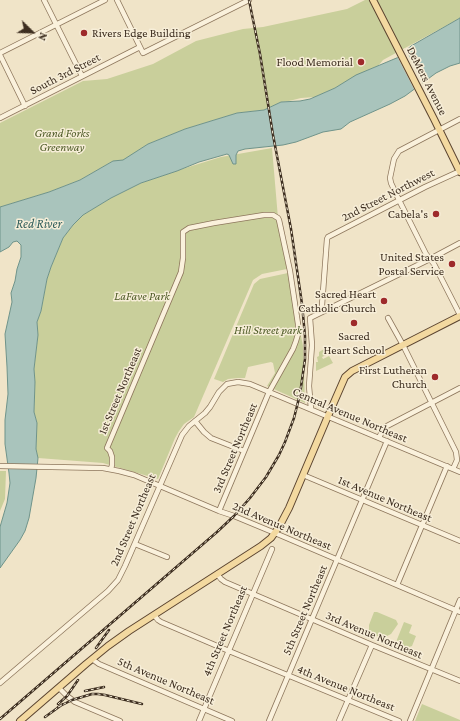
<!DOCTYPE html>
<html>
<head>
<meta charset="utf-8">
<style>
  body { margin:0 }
  #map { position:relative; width:460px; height:721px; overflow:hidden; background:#f0e4c8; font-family:"Crimson Pro",serif }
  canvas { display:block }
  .north { position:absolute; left:12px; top:12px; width:40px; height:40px; -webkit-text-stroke:3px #f7eed8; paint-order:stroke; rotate:113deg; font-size:11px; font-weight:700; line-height:16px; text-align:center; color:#3d2e20 }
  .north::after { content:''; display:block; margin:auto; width:14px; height:18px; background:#3d2e20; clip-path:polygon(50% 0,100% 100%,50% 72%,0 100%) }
</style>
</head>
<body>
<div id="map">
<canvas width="460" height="721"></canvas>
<div class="north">N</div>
</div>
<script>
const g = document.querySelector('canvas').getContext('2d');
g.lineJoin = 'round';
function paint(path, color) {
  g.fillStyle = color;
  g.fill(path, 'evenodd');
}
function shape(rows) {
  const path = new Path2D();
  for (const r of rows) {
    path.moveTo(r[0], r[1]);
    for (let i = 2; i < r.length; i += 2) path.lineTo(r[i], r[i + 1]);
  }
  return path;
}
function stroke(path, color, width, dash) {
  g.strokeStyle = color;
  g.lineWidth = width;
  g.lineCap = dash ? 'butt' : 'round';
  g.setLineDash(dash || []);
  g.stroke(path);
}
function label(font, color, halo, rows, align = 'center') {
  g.font = font + ' "Crimson Pro",serif';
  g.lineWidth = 3;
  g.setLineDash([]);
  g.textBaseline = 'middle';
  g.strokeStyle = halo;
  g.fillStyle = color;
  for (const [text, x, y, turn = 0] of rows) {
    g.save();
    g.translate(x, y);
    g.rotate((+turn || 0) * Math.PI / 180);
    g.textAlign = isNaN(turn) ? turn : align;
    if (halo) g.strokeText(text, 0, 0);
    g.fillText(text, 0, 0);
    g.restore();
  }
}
paint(shape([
  [365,0,460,0,460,18,383,60,378,66,352,78,335,88,315,97,301,98,289,101,281,102,264,110,237,113,185,129,148,144,123,161,113,161,80,180,49,192,0,207,0,123,83,81,107,79,153,64,196,41,243,29,263,27,347,9],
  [272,148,278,218,287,269,262,274,253,280,194,417,184,424,179,431,175,438,158,479,103,463,38,458,36,449,37,423,34,412,35,382,34,369,38,335,37,322,41,311,47,279,51,267,63,238,73,225,83,215,111,198,141,183,182,169,221,157],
  [288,273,303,346,305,403,267,386,275,373,273,363,271,362,248,367,245,378,238,378,228,379,223,382,214,379,254,284,260,279],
  [326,348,328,354,322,357,323,359,329,356,333,363,316,371,316,362,318,362,317,357,319,356,319,352],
  [0,471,6,471,5,499,0,511],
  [374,612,377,612,396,620,398,624,391,634,385,637,379,637,372,633,369,630,369,625],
  [404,622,412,625,409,633,416,636,412,646,409,647,404,646,403,645,396,642],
  [422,704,460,720,460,721,415,721]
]), '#c9cf9b');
const water = shape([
  [460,18,460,63,450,66,436,73,405,96,390,104,350,122,341,129,323,132,296,142,283,145,245,149,238,151,236,155,236,164,233,164,229,155,227,154,199,162,177,171,141,183,111,198,83,215,73,225,63,238,51,267,47,279,41,311,37,322,38,335,34,369,35,382,34,412,37,423,36,449,38,458,36,478,29,518,25,531,20,540,0,568,0,527,7,503,10,483,9,473,5,444,5,420,8,394,7,367,5,334,12,302,11,293,15,281,17,269,21,257,21,245,17,241,13,242,9,247,0,252,0,207,49,192,80,180,113,161,123,160,148,144,185,129,237,113,264,110,281,102,300,101,310,99,335,88,356,75,399,57,411,46,460,18]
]);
paint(water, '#a9c4bc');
stroke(water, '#6f938a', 1);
paint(shape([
  [405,48,423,84,415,91,397,56]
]), '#f0e4c8');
const minor = shape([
  [44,0,82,76],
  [117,0,143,53,249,0],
  [0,53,105,0],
  [0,55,25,106],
  [0,118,140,47],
  [460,119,399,151,394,159,390,178,391,183,399,200,426,254,434,264,460,315],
  [322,312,322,305,327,239,328,237,425,187,460,171],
  [388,318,403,345,456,452,457,460,453,469],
  [311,409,309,386,312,345,310,318,430,259,460,243],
  [195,421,204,432,211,438,244,451],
  [379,438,383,429,387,426,460,388],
  [0,466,103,468,119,471,134,475,219,511,234,516,275,533,460,612],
  [111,469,112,465,112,457,110,451,107,448,181,272,183,258,183,232,189,228,214,223,264,215,273,215,278,218,279,220,290,271,298,324,298,334,296,341,293,349,269,392,219,511],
  [303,475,460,541],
  [135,544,167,557],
  [217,574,221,579,225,582,372,645,460,681],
  [397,585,447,466],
  [154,615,158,620,161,622,229,651,399,721],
  [92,659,99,664,232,721],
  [0,683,108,591,118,580,125,566,182,435,189,426,205,413,210,407,219,392,227,384,238,382,250,384,460,472],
  [59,688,67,696,75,702,120,721],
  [199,721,272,549],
  [269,721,387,441],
  [339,721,372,645],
  [410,721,460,600]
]);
const major = shape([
  [373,0,434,119,460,172],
  [20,721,86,664,108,646,129,631,261,546,271,538,279,527,289,508,328,416,345,377,352,371,460,316]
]);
stroke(minor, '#8d765c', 6);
stroke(major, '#5b4430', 8);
stroke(minor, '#faf1dc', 4.5);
stroke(major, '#f3d9a0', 6);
const rail = shape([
  [96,648,109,630],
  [85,691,104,687],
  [58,704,67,696,78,680],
  [58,707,72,700,92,694,98,694,105,695,142,704],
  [45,717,63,704],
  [0,719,217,532,234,516,250,498,266,477,279,455,285,442,294,418,300,394,305,359,305,336,302,304,291,229,273,135,260,54,249,0]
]);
stroke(rail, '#3d2e20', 2.5);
stroke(rail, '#f7eed8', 1, [3]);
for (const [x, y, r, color] of [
  [84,33,4,"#9e2a2b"],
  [361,62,4,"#9e2a2b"],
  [436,214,4,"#9e2a2b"],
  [452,264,4,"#9e2a2b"],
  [384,301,4,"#9e2a2b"],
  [354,323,4,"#9e2a2b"],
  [435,377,4,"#9e2a2b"]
]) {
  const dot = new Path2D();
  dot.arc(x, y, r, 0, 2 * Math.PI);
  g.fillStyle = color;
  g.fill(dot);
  stroke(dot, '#f7eed8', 1.5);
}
label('12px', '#3d2e20', '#f7eed8', [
  ["Rivers Edge Building",92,33,"left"],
  ["Flood Memorial",353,62],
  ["Cabela's",428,214],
  ["United States",444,257],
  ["Postal Service",444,271],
  ["Sacred Heart",376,294],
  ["Catholic Church",376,308],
  ["Sacred",354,336,"center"],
  ["Heart School",354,350,"center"],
  ["First Lutheran",427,370],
  ["Church",427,384]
], 'right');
label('12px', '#3d2e20', '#f7eed8', [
  ["South 3rd Street",65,74,-27],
  ["DeMers Avenue",427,81,63],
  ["2nd Street Northwest",388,195,-27],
  ["1st Street Northeast",120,391,-67],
  ["Central Avenue Northeast",350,415,23],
  ["3rd Street Northeast",235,448,-67],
  ["1st Avenue Northeast",385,499,23],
  ["2nd Street Northeast",133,520,-67],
  ["2nd Avenue Northeast",282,526,23],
  ["5th Street Northeast",305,610,-67],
  ["4th Street Northeast",225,631,-67],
  ["3rd Avenue Northeast",374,635,23],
  ["5th Avenue Northeast",166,681,23],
  ["4th Avenue Northeast",346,688,22]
]);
label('italic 12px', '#4d5a26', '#f7eed8', [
  ["Grand Forks",62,133],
  ["Greenway",62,147],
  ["LaFave Park",142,296],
  ["Hill Street park",268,330]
]);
label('italic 13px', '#2f5d5a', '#f7eed8', [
  ["Red River",39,224]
]);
</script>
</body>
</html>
